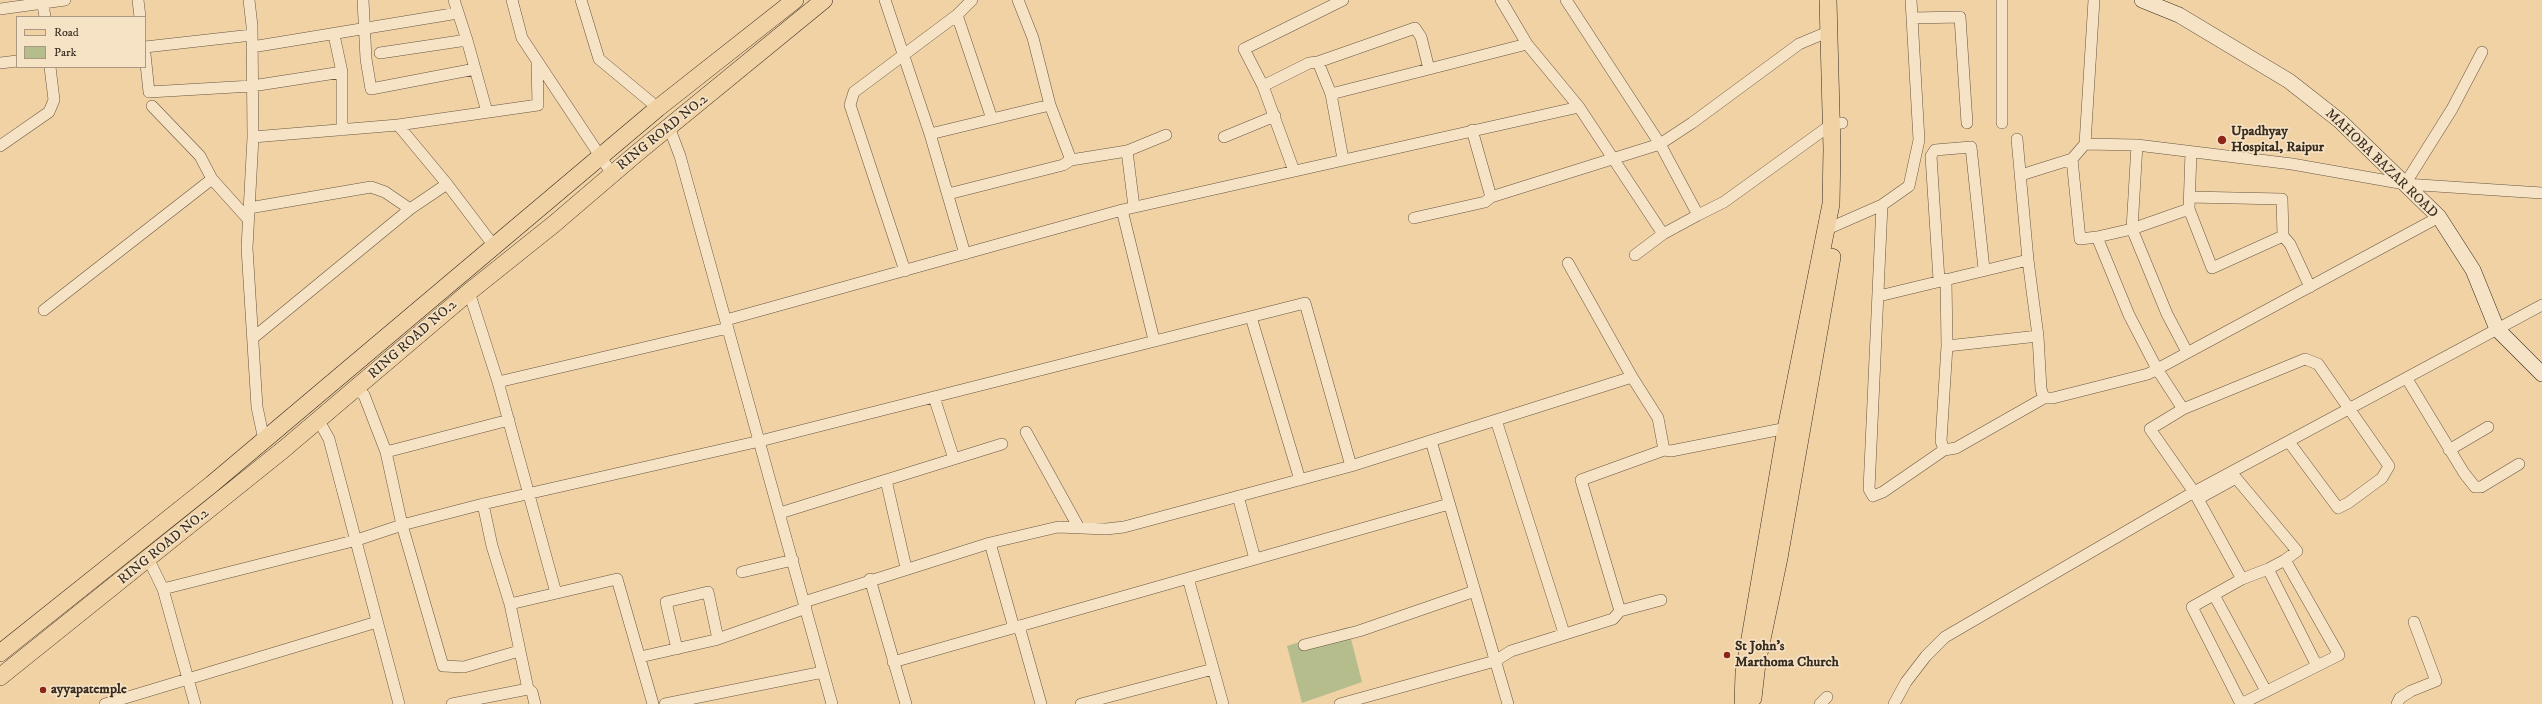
<!DOCTYPE html>
<html>
<head>
<meta charset="utf-8">
<style>
  body { margin:0 }
  #map { position:relative; width:2542px; height:704px; overflow:hidden; background:#f1d2a5; font-family:"IM FELL DW Pica",serif }
  canvas { display:block }
  .legend { position:absolute; left:16px; top:16px; width:130px; height:52px; box-sizing:border-box; background:#f6e2c4; border:1px solid #aa9982; margin:0; padding:5px 7px; list-style:none; font-size:12px; color:#372c20 }
  .legend li { display:flex; align-items:center; gap:8px; height:20px }
  .legend b { width:20px; border:1px solid #aa9982 }
</style>
</head>
<body>
<div id="map">
<canvas width="2542" height="704"></canvas>
<ul class="legend">
<li><b style="height:5px;background:#f1d2a5"></b>Road</li>
<li><b style="height:11px;background:#b4bd8b"></b>Park</li>
</ul>
</div>
<script>
const g = document.querySelector('canvas').getContext('2d');
g.lineJoin = 'round';
function paint(path, color) {
  g.fillStyle = color;
  g.fill(path, 'evenodd');
}
function shape(rows) {
  const path = new Path2D();
  for (const r of rows) {
    path.moveTo(r[0], r[1]);
    for (let i = 2; i < r.length; i += 2) path.lineTo(r[i], r[i + 1]);
  }
  return path;
}
function stroke(path, color, width, dash) {
  g.strokeStyle = color;
  g.lineWidth = width;
  g.lineCap = dash ? 'butt' : 'round';
  g.setLineDash(dash || []);
  g.stroke(path);
}
function label(font, color, halo, rows, align = 'center') {
  g.font = font + ' "IM FELL DW Pica",serif';
  g.lineWidth = 3.5;
  g.setLineDash([]);
  g.textBaseline = 'middle';
  g.strokeStyle = halo;
  g.fillStyle = color;
  for (const [text, x, y, turn = 0] of rows) {
    g.save();
    g.translate(x, y);
    g.rotate((+turn || 0) * Math.PI / 180);
    g.textAlign = isNaN(turn) ? turn : align;
    if (halo) g.strokeText(text, 0, 0);
    g.fillText(text, 0, 0);
    g.restore();
  }
}
paint(shape([
  [1348,627,1362,682,1302,703,1287,646]
]), '#b4bd8b');
const street = shape([
  [138,0,140,17],
  [249,0,252,26,253,137,247,248,257,407,264,440],
  [363,0,366,59,371,89,475,69],
  [512,0,522,38,612,174],
  [581,0,599,59,658,108],
  [885,0,930,134,965,254],
  [1018,0,1033,38,1050,105,1071,160],
  [1501,0,1527,44,1579,107,1663,234,1698,215],
  [1566,0,1660,144,1698,215,1724,202,1832,124,1842,123],
  [43,5,45,17],
  [0,9,65,0],
  [957,15,992,119],
  [1913,18,1960,17,1967,123],
  [334,35,342,72,342,130],
  [467,40,487,112],
  [145,47,252,35],
  [252,47,458,13],
  [380,53,467,40,454,0],
  [145,54,149,92,252,86,342,72],
  [1318,62,1331,94,1343,159],
  [0,63,17,61],
  [1263,86,1309,63,1318,62,1415,28,1421,37,1429,69],
  [1331,94,1527,44],
  [152,106,200,156,212,179,248,219],
  [2002,123,2002,0],
  [398,125,447,184,494,246],
  [669,127,680,156,832,704],
  [1472,130,1491,197],
  [930,134,1050,105],
  [253,137,398,125,538,105,537,62],
  [1224,137,1275,116],
  [2017,139,2028,260,2038,336,2041,389,2044,398],
  [2085,144,2137,145,2292,164,2405,184,2542,193],
  [2137,145,2132,229,2167,314,2187,352],
  [0,146,49,112,54,100,50,67],
  [1127,151,1134,207],
  [2191,152,2189,209,2212,268,2283,236],
  [2072,159,2080,239,2097,237,2129,315,2157,369,2183,409],
  [1294,171,1263,86,1244,49,1343,0],
  [2021,175,2072,159,2085,144,2094,0],
  [2405,184,2452,109,2482,52],
  [948,194,1063,165,1071,160,1127,151,1166,135],
  [2189,197,2282,199,2283,236,2290,244,2310,287],
  [1882,205,1869,489,1873,496,1883,492,1944,450,1956,448,2044,398,2053,398,2148,374,2439,217],
  [249,208,371,187,385,192,410,209],
  [1122,210,1154,340],
  [1414,218,1485,202,1491,197,1660,144,1692,123,1799,44,1830,31],
  [1825,230,1882,205,1909,186,1919,140,1911,0],
  [2097,237,2132,229,2189,209],
  [1635,255,1663,234],
  [1568,263,1632,377,1658,418,1664,450],
  [905,271,850,105,854,92,957,15,972,0],
  [1939,280,1931,156,1935,150,1971,147,1984,269],
  [469,292,498,382,556,593],
  [1879,296,2028,260],
  [44,310,212,179],
  [1251,317,1300,480],
  [726,320,1122,210,1579,107],
  [253,338,410,209,447,184],
  [1947,346,2038,336],
  [2407,379,2464,473,2475,487,2481,487,2519,464],
  [498,382,728,328],
  [356,389,364,395,386,452,402,525,443,666,464,667,519,651],
  [934,397,954,459],
  [1496,420,1564,633],
  [319,421,329,439,399,704],
  [1026,432,1079,528],
  [1431,441,1508,704],
  [2289,442,2338,508,2348,503,2382,478,2389,466,2318,364,2305,359,2183,409,2150,429,2194,492,2242,579,2192,607,2241,704,2317,666,2268,569,2285,560,2339,655,2317,666],
  [1944,450,1941,441,1947,346,1946,279],
  [2449,450,2488,427],
  [386,452,509,420],
  [886,480,906,568],
  [1238,496,1255,559],
  [2198,499,2236,478,2297,551,2285,560],
  [483,504,492,546,510,604,528,689,532,692,535,704],
  [780,513,1002,444],
  [990,543,1014,628],
  [148,558,163,589,195,704],
  [742,572,793,560],
  [1188,578,1223,704],
  [870,579,906,704],
  [2242,579,2268,569],
  [163,589,357,540,402,525,483,504,760,441,1305,303,1351,466],
  [2214,595,2266,691],
  [804,602,990,543,1058,527,1106,529,1124,527,1351,466,1632,377],
  [510,604,617,579,653,704],
  [1620,611,1581,480,1664,450,1671,451,1792,427],
  [1019,626,1041,704],
  [1304,645,1359,631,1475,591],
  [677,649,666,602,708,592,718,639],
  [640,657,715,640,806,608],
  [893,662,1449,504],
  [105,704,377,622],
  [452,704,528,689],
  [665,704,823,672],
  [1081,704,1213,669],
  [1340,704,1495,661,1511,651,1613,619,1620,611,1661,600],
  [1820,704,1827,697],
  [1894,704,1906,682,1926,656,1945,637,2194,492,2542,305],
  [2397,704,2400,698,2411,691,2436,681,2414,622]
]);
const secondary = shape([
  [2142,0,2179,15,2289,81,2340,121,2439,217,2473,270,2497,329,2542,374]
]);
const primary = shape([
  [0,653,212,484,658,108,795,0],
  [0,677,284,449,469,292,554,224,637,153,824,0],
  [1753,698,1757,663,1779,558,1832,257],
  [1743,704,1744,673,1786,429,1831,204,1832,149,1828,0]
]);
stroke(street, '#665641', 12);
stroke(secondary, '#372c20', 16);
stroke(primary, '#372c20', 18);
stroke(street, '#f6e2c4', 11);
stroke(secondary, '#f6e2c4', 15);
stroke(primary, '#f1d2a5', 17);
for (const [x, y, r, color] of [
  [2222,140,5,"#8f2418"],
  [1727,655,4,"#8f2418"],
  [43,690,4,"#8f2418"]
]) {
  const dot = new Path2D();
  dot.arc(x, y, r, 0, 2 * Math.PI);
  g.fillStyle = color;
  g.fill(dot);
  stroke(dot, '#f6e2c4', 1.5);
}
label('bold 14px', '#372c20', '#f6e2c4', [
  ["Upadhyay",2231,132],
  ["Hospital, Raipur",2231,148],
  ["St John's",1735,647],
  ["Marthoma Church",1735,663],
  ["ayyapatemple",51,690]
], 'left');
label('14px', '#372c20', '#f6e2c4', [
  ["RING ROAD NO.2",663,133,-39],
  ["MAHOBA BAZAR ROAD",2381,164,44],
  ["RING ROAD NO.2",413,340,-41],
  ["RING ROAD NO.2",164,547,-39]
]);
</script>
</body>
</html>
